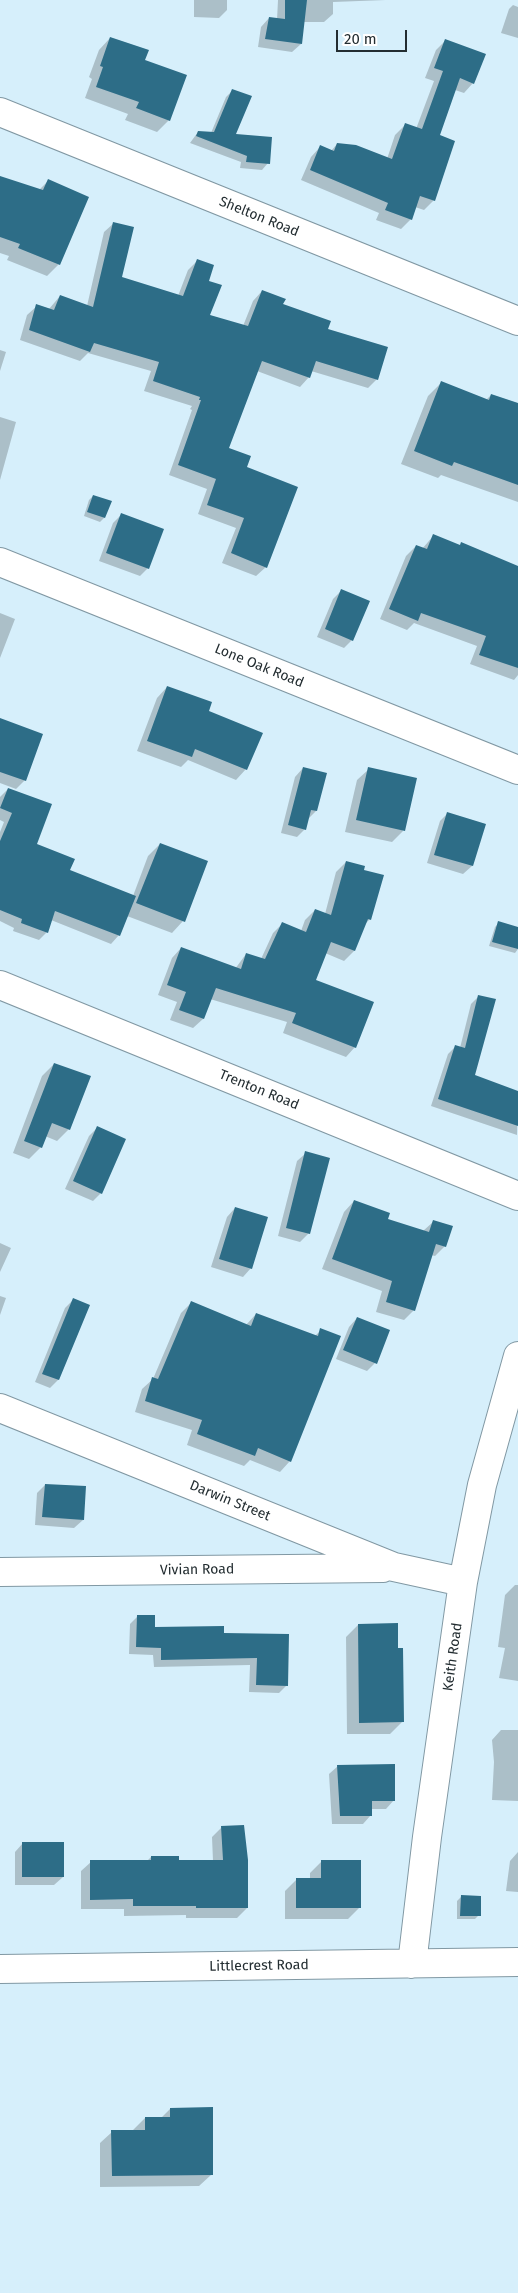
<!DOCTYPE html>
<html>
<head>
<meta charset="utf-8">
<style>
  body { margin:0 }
  #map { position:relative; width:518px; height:2293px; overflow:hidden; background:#d6effb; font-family:"Fira Sans",sans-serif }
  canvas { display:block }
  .scale { position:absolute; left:336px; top:30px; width:71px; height:22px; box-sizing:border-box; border:2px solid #232d31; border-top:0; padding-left:6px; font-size:15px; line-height:18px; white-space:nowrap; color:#232d31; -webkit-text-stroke:4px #fff; paint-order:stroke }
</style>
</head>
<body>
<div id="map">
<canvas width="518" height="2293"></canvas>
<div class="scale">20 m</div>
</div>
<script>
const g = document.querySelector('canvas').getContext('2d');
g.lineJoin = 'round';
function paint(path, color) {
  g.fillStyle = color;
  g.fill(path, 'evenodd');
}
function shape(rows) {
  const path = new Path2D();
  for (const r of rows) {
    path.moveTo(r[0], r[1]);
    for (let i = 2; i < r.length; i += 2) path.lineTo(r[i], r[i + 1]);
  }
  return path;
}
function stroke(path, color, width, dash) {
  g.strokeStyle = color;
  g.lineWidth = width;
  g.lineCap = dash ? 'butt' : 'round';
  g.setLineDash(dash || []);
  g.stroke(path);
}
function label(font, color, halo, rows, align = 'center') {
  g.font = font + ' "Fira Sans",sans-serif';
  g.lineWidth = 5;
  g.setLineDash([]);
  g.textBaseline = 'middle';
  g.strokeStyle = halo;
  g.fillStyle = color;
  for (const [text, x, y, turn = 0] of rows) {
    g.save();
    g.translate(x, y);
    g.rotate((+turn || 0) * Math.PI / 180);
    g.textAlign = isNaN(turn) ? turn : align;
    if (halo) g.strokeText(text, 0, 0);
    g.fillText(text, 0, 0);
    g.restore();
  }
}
paint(shape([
  [194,0,227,0,227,10,219,18,194,17],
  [278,0,386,0,333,2,333,14,324,22,303,22,301,44,292,52,258,47,261,27,269,18,277,20],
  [513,5,518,7,518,38,501,33,509,9],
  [110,38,143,61,169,120,157,132,125,120,128,114,85,98,92,79,89,77,99,50],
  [446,40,473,83,464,93,455,90,438,136,434,200,424,210,415,207,411,219,401,229,376,220,379,213,301,180,311,157,320,147,331,151,337,144,387,159,395,135,405,125,416,129,434,81,425,78,436,50],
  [233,90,234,135,268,163,262,170,240,168,241,162,190,143,198,132,211,133,226,97],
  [0,177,39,190,48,181,59,264,47,276,7,260,9,256,0,253],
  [114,223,121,278,178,296,188,270,198,260,207,281,209,315,243,326,253,301,262,291,282,305,326,330,377,379,368,388,311,371,309,377,300,387,257,371,228,449,246,468,266,567,256,576,222,563,236,528,198,514,207,489,169,475,192,410,190,409,192,406,144,391,151,371,88,353,80,361,20,340,27,315,37,306,49,309,60,296,87,306,104,232],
  [0,350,6,352,0,371],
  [441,383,486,400,491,395,518,405,518,502,441,475,438,478,401,464,428,396],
  [0,417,16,422,0,480],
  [93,496,104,518,100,522,84,516,89,500],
  [121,515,148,568,140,576,99,561,113,523],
  [434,535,459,546,462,543,518,567,518,675,514,680,470,664,477,646,414,623,407,630,380,619,406,556,416,546,422,549],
  [341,591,352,640,344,648,317,637,333,599],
  [0,613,15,619,0,658],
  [167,687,207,712,246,769,236,780,188,760,181,767,137,751,157,698],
  [0,719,25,780,16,789,0,783],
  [303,768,316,811,307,820,305,829,297,837,281,833,295,777],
  [369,769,403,831,392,842,345,832,357,780],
  [8,789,36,844,68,871,133,896,148,856,160,844,183,921,172,933,127,916,119,935,111,944,51,920,47,932,39,940,13,931,14,928,0,921,0,832,4,822,0,820,0,797],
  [448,813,484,824,472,866,463,874,427,863,440,821],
  [346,862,370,919,363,926,354,951,344,961,325,953,314,981,355,1047,346,1057,283,1033,287,1022,210,999,203,1019,193,1028,170,1020,177,1002,158,995,172,958,181,948,235,969,246,954,261,959,273,933,283,923,301,931,305,920,315,910,325,914,336,872],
  [499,923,518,928,518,949,515,953,489,946,495,927],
  [479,996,474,1076,518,1092,517,1135,431,1106,448,1054,455,1047,460,1048,471,1004],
  [54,1064,69,1129,57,1141,45,1136,41,1147,29,1159,13,1153,42,1076],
  [97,1128,101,1193,93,1201,65,1189,89,1136],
  [306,1153,309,1233,300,1242,278,1236,297,1161],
  [354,1201,386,1220,423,1231,433,1222,445,1246,435,1256,431,1255,414,1310,404,1320,376,1312,382,1291,322,1269,344,1212],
  [235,1208,251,1268,243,1277,211,1267,227,1217],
  [0,1243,11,1248,0,1272],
  [0,1296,6,1298,0,1315],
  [73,1300,88,1306,58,1380,50,1388,35,1382,65,1308],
  [191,1303,246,1325,256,1314,315,1336,321,1330,290,1461,280,1472,250,1460,244,1466,187,1445,192,1430,135,1412,142,1389,153,1379,181,1313],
  [357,1318,375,1363,367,1371,336,1359,349,1327],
  [45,1485,83,1520,74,1528,35,1525,37,1493],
  [515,1585,518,1585,518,1681,499,1678,505,1648,498,1647,505,1595],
  [138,1616,154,1629,223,1635,287,1635,287,1685,279,1693,249,1692,250,1665,154,1667,153,1655,129,1654,130,1624],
  [358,1625,402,1722,390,1734,347,1734,346,1637],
  [501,1730,518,1730,518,1801,492,1800,494,1762,492,1740],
  [338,1766,394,1800,386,1809,371,1809,371,1815,363,1824,332,1824,329,1774],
  [222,1827,247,1908,237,1918,186,1918,186,1915,124,1916,124,1909,81,1909,81,1871,91,1862,146,1862,151,1857,178,1861,213,1861,212,1837],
  [23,1843,63,1877,54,1885,15,1885,15,1852],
  [518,1852,518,1892,506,1891,510,1861],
  [322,1861,360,1907,348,1919,285,1919,285,1891,297,1879,310,1879,310,1873],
  [461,1897,479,1915,475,1919,457,1919,457,1901],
  [170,2109,211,2175,199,2186,100,2187,100,2143,112,2132,133,2130,145,2118,161,2118]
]), '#0003');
paint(shape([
  [285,0,307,0,302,44,265,39,269,17,285,19],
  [110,37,149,50,145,60,187,75,170,121,136,108,139,102,96,87,103,67,100,66],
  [445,39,486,54,474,84,460,78,440,135,455,141,435,201,420,196,412,220,385,210,388,203,310,170,320,145,334,151,337,143,356,145,392,159,405,123,422,129,443,71,434,68],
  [232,89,252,96,236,134,272,137,270,164,246,162,247,156,196,136,198,131,214,132],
  [0,176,43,190,48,179,89,197,60,265,18,248,20,244,0,237],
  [113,222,134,227,122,277,183,296,197,259,214,265,209,281,222,285,210,315,248,326,262,290,286,299,283,304,331,321,328,329,388,347,378,380,316,361,310,378,262,361,229,448,251,456,247,467,298,487,267,568,231,553,244,518,207,505,216,479,178,465,201,400,199,400,200,397,153,381,159,362,94,343,90,352,29,330,36,304,54,310,60,295,93,307],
  [441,381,489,400,491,394,518,403,518,485,454,462,452,466,414,451],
  [93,495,112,501,105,518,87,512],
  [121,513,164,529,149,569,106,553],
  [433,534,460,545,461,542,518,566,518,668,479,655,486,636,421,613,418,621,389,609,416,545,427,549],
  [341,589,370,601,353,641,325,629],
  [167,686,212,702,209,711,263,733,247,770,195,749,192,757,147,741],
  [0,718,43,734,26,781,0,772],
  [303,767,327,773,317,811,311,810,306,830,288,825],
  [368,767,417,778,405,831,356,820],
  [8,788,52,804,37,844,75,859,70,870,136,896,120,936,55,911,48,933,21,923,22,919,0,910,0,841,12,813,0,808],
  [447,812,486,824,473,866,434,855],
  [160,843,208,861,185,922,136,903],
  [346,861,365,866,364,870,384,875,371,920,368,919,355,951,331,942,316,980,374,1002,356,1048,292,1023,296,1013,216,988,204,1019,179,1010,186,992,167,985,181,947,241,969,246,953,265,959,282,922,306,932,315,909,331,915],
  [498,921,518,927,518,949,492,942],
  [478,995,496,999,475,1075,518,1091,518,1126,438,1099,455,1045,465,1048],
  [54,1063,91,1076,70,1130,52,1123,42,1148,24,1141],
  [97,1126,126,1139,102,1194,73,1181],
  [305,1151,330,1158,310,1234,286,1228],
  [354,1200,390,1213,388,1219,429,1232,433,1220,453,1226,446,1247,436,1244,415,1311,386,1302,392,1281,332,1259],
  [235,1207,268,1217,252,1269,219,1259],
  [73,1298,90,1305,59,1380,42,1374],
  [191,1301,251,1326,256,1313,318,1336,320,1328,341,1336,291,1462,258,1448,255,1456,197,1434,202,1420,145,1401,152,1377,158,1379],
  [357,1317,390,1330,377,1364,343,1350],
  [45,1484,86,1486,84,1520,42,1517],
  [137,1615,155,1615,155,1627,224,1626,224,1633,289,1634,288,1686,256,1685,257,1658,161,1660,161,1648,136,1647],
  [398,1623,398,1648,403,1648,404,1722,359,1723,358,1624],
  [395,1764,395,1801,372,1801,372,1816,340,1816,337,1765],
  [244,1825,248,1860,248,1908,196,1908,196,1906,133,1906,133,1899,90,1900,90,1860,151,1860,151,1856,179,1856,179,1860,223,1860,221,1826],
  [22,1842,64,1842,64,1877,22,1877],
  [321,1860,361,1860,361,1908,296,1908,296,1878,321,1878],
  [461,1895,481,1896,481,1916,460,1916],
  [213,2107,213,2175,112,2176,111,2130,145,2130,145,2117,170,2117,170,2108]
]), '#2d6d87');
const minor = shape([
  [0,112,518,321],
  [0,562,518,770],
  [0,985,518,1196],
  [0,1408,394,1567,463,1582],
  [0,1572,383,1568],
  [412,1964,427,1837,463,1582,482,1485,518,1356],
  [0,1969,518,1962]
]);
stroke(minor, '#8198a3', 30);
stroke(minor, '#fff', 28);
label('14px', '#232d31', '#fff', [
  ["Shelton Road",259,217,22],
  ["Lone Oak Road",259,666,22],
  ["Trenton Road",259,1090,22],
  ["Darwin Street",230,1501,22],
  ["Vivian Road",197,1570,-1],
  ["Keith Road",453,1657,-82],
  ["Littlecrest Road",259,1966,-1]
]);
</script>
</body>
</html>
